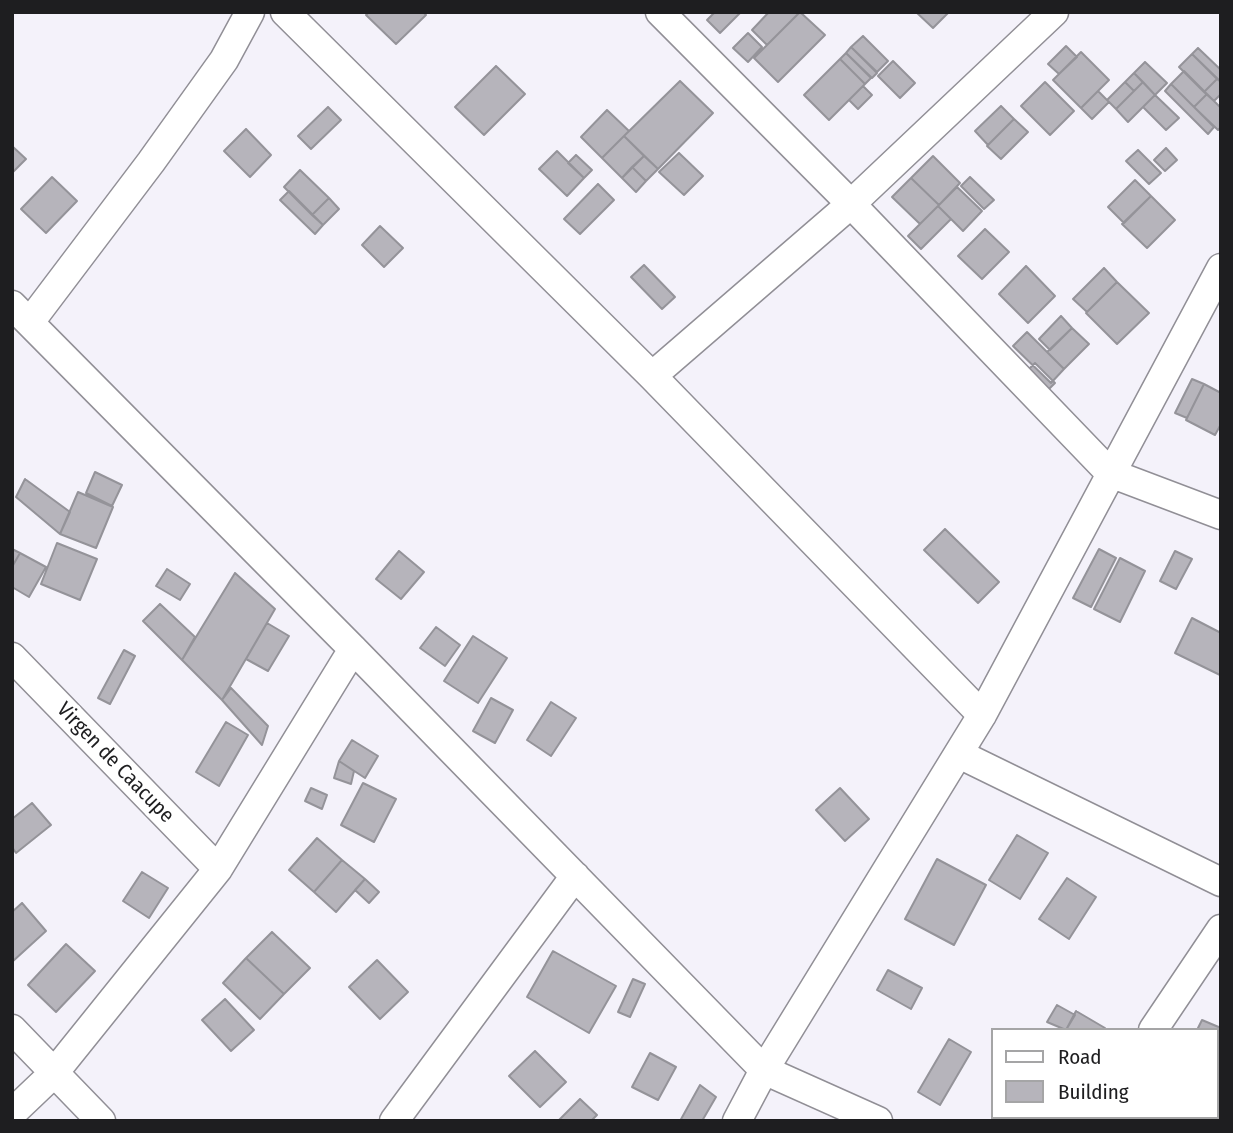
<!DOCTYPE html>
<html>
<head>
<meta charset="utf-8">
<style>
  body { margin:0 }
  #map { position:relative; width:1233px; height:1133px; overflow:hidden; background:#f4f2fa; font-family:"Fira Sans Condensed",sans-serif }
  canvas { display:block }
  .frame { position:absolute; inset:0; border:14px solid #1e1e20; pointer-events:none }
  .legend { position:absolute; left:991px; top:1028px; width:228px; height:91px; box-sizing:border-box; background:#fff; border:2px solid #a5a5a6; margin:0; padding:9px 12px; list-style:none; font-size:21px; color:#1e1e20 }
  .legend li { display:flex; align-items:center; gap:14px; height:35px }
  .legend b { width:35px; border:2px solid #a5a5a6 }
</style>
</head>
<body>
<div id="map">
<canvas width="1233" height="1133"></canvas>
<div class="frame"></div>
<ul class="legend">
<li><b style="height:9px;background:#fff"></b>Road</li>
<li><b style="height:19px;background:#b6b4bb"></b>Building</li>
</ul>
</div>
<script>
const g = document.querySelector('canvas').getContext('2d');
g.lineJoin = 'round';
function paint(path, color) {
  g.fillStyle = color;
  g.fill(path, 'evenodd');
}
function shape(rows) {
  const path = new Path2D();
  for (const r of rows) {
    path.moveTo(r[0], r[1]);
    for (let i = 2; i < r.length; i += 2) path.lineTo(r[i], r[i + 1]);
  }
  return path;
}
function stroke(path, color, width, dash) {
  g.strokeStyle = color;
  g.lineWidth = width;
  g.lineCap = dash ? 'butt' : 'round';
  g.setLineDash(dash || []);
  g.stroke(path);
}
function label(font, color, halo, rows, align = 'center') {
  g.font = font + ' "Fira Sans Condensed",sans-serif';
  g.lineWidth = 7;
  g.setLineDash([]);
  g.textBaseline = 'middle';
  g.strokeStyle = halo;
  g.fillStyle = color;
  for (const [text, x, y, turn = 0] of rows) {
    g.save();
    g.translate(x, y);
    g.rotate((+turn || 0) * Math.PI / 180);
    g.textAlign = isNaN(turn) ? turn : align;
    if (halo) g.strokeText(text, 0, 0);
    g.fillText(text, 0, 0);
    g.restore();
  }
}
const building = shape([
  [369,12,423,12,426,15,396,44,366,15,369,12],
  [715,12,741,12,720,33,707,20,715,12],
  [769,12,800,12,767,45,752,30,769,12],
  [800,12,825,35,778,82,754,58,800,12],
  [916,12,949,12,933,28,916,12],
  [748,33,762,47,748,62,733,48,748,33],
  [863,36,888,61,877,72,851,47,863,36],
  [1066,46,1077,57,1059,74,1048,64,1066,46],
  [851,47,877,73,872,78,846,53,851,47],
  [1198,48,1221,70,1221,82,1192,54,1198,48],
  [1081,52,1109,80,1081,108,1053,80,1081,52],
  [846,53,871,78,865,84,840,59,846,53],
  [1192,54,1217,79,1204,92,1179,67,1192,54],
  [840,59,865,84,829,120,804,95,840,59],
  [893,61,915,83,900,98,878,76,893,61],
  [1145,62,1167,83,1155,95,1134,73,1145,62],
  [496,66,525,94,484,135,455,107,496,66],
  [1184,71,1207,94,1194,107,1171,84,1184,71],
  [1134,73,1143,82,1134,91,1125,82,1134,73],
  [1217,79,1221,82,1221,94,1214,101,1204,92,1217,79],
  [680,81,713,113,658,169,624,136,680,81],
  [1045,82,1074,111,1050,135,1021,106,1045,82],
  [1125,82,1134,91,1116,109,1107,100,1125,82],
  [1143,82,1155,95,1128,122,1116,109,1143,82],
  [1171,84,1214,127,1208,134,1165,91,1171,84],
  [863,86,872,95,858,109,849,100,863,86],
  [1098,91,1109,102,1092,119,1081,108,1098,91],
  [1207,94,1221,108,1221,127,1218,130,1194,107,1207,94],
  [1155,95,1179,118,1166,130,1143,107,1155,95],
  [1001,106,1014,119,988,145,975,131,1001,106],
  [328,107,341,120,311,149,298,136,328,107],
  [607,110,629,131,602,158,581,137,607,110],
  [1014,119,1028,132,1001,159,987,146,1014,119],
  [246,129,271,155,250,177,224,151,246,129],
  [624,136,644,156,622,178,602,158,624,136],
  [12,146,26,159,12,173,12,146],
  [1166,148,1177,160,1165,171,1154,160,1166,148],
  [1138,150,1161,173,1149,184,1126,161,1138,150],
  [557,151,584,178,567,196,539,169,557,151],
  [679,153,703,176,684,195,659,172,679,153],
  [576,155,592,170,584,178,568,163,576,155],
  [644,156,658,169,646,181,632,167,644,156],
  [933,156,960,183,939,205,911,178,933,156],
  [632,167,646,181,636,192,622,178,632,167],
  [300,170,329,198,312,215,284,187,300,170],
  [52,177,77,201,46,233,21,209,52,177],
  [970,177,994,200,984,209,961,186,970,177],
  [911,178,939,205,920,224,892,197,911,178],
  [1135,180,1151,196,1124,223,1108,207,1135,180],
  [598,184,614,200,580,234,564,219,598,184],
  [957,187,982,211,963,231,938,206,957,187],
  [289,191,323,225,315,234,280,200,289,191],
  [1151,196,1175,220,1147,248,1122,224,1151,196],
  [329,198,339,209,323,225,312,215,329,198],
  [938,206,951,219,921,249,908,236,938,206],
  [380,226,403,248,384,267,362,245,380,226],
  [985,229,1009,252,982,279,958,256,985,229],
  [644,265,675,297,662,309,631,277,644,265],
  [1026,266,1055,296,1028,323,999,294,1026,266],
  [1104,268,1117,282,1087,312,1073,299,1104,268],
  [1117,282,1149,313,1117,344,1086,313,1117,282],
  [1061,316,1072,328,1050,350,1039,339,1061,316],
  [1072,328,1089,344,1064,369,1047,352,1072,328],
  [1027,332,1064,369,1051,383,1013,346,1027,332],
  [1035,363,1055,383,1046,392,1026,372,1035,363],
  [1192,379,1204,384,1187,418,1175,413,1192,379],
  [1204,384,1221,393,1221,424,1215,435,1186,420,1204,384],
  [95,472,122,485,112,506,86,493,95,472],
  [25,479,70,512,60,534,16,497,25,479],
  [78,492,113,507,96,548,60,534,78,492],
  [945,529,999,582,978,603,924,550,945,529],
  [57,543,97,559,80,600,41,584,57,543],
  [12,549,20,553,12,567,12,549],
  [1099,549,1116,558,1091,607,1073,598,1099,549],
  [399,551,424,572,401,599,376,579,399,551],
  [1175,551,1192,559,1176,589,1160,581,1175,551],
  [20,553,46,567,29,597,12,587,12,567,20,553],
  [1120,558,1145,571,1120,622,1094,609,1120,558],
  [167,569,190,584,180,600,156,586,167,569],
  [235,573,275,609,222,700,182,660,235,573],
  [160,604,195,637,182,660,143,621,160,604],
  [1192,618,1221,633,1220,675,1175,653,1192,618],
  [267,623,289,636,268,671,246,659,267,623],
  [436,627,460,645,445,666,420,648,436,627],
  [473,636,507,658,478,703,444,681,473,636],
  [124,650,135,656,110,704,98,698,124,650],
  [231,688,268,726,262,745,222,700,231,688],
  [491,698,513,710,495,743,473,731,491,698],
  [551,702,576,718,551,756,527,740,551,702],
  [226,722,248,735,219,786,196,772,226,722],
  [352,740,378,756,365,778,339,761,352,740],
  [339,761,354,771,351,784,334,778,339,761],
  [363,783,396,799,374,842,341,825,363,783],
  [311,788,327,795,322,809,305,801,311,788],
  [840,788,869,819,845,841,816,810,840,788],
  [32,803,51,825,16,853,12,847,12,819,32,803],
  [1017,835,1048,853,1020,899,989,880,1017,835],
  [317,838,342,860,314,892,289,870,317,838],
  [937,859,986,885,954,945,905,919,937,859],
  [342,860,365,879,336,912,314,892,342,860],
  [142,872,168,888,149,918,123,901,142,872],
  [1067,878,1096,897,1069,939,1039,919,1067,878],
  [365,879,379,892,369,903,355,890,365,879],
  [22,903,46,931,12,962,12,912,22,903],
  [272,932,310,968,284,994,246,958,272,932],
  [66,944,95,971,56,1012,28,985,66,944],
  [553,951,616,986,589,1033,527,997,553,951],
  [246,958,284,994,260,1019,223,983,246,958],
  [377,960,408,992,380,1019,349,987,377,960],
  [888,970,922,988,911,1009,877,990,888,970],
  [633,979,645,984,630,1017,618,1012,633,979],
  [225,999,254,1030,231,1051,202,1020,225,999],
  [1057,1005,1075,1015,1066,1030,1047,1022,1057,1005],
  [1076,1011,1105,1028,1104,1030,1066,1030,1076,1011],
  [1202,1020,1221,1028,1221,1059,1217,1058,1217,1030,1197,1030,1202,1020],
  [949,1039,971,1052,940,1105,918,1092,949,1039],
  [535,1051,566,1082,540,1107,509,1076,535,1051],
  [650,1053,676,1067,658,1100,632,1087,650,1053],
  [700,1085,716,1097,702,1121,680,1121,700,1085],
  [580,1099,597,1115,591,1121,558,1121,580,1099]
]);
paint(building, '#b6b4bb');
stroke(building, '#949399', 2);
const minor = shape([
  [285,12,652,376,982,715],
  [660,12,851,204,1110,473,1221,515],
  [12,305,353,649,764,1070,878,1121],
  [30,322,151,162,224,60,250,12],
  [652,376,851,204,1054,12],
  [12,657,218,869],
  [959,754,1221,882],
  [12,1029,101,1121],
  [1153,1030,1221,929],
  [12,1113,54,1073,218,869,353,649],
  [394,1121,575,876],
  [737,1121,764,1070,982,715,1221,268],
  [1091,1121,1094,1117]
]);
stroke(minor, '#918f96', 31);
stroke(minor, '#fff', 28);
label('21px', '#1e1e20', '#fff', [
  ["Virgen de Caacupe",115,763,46]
]);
</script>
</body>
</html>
